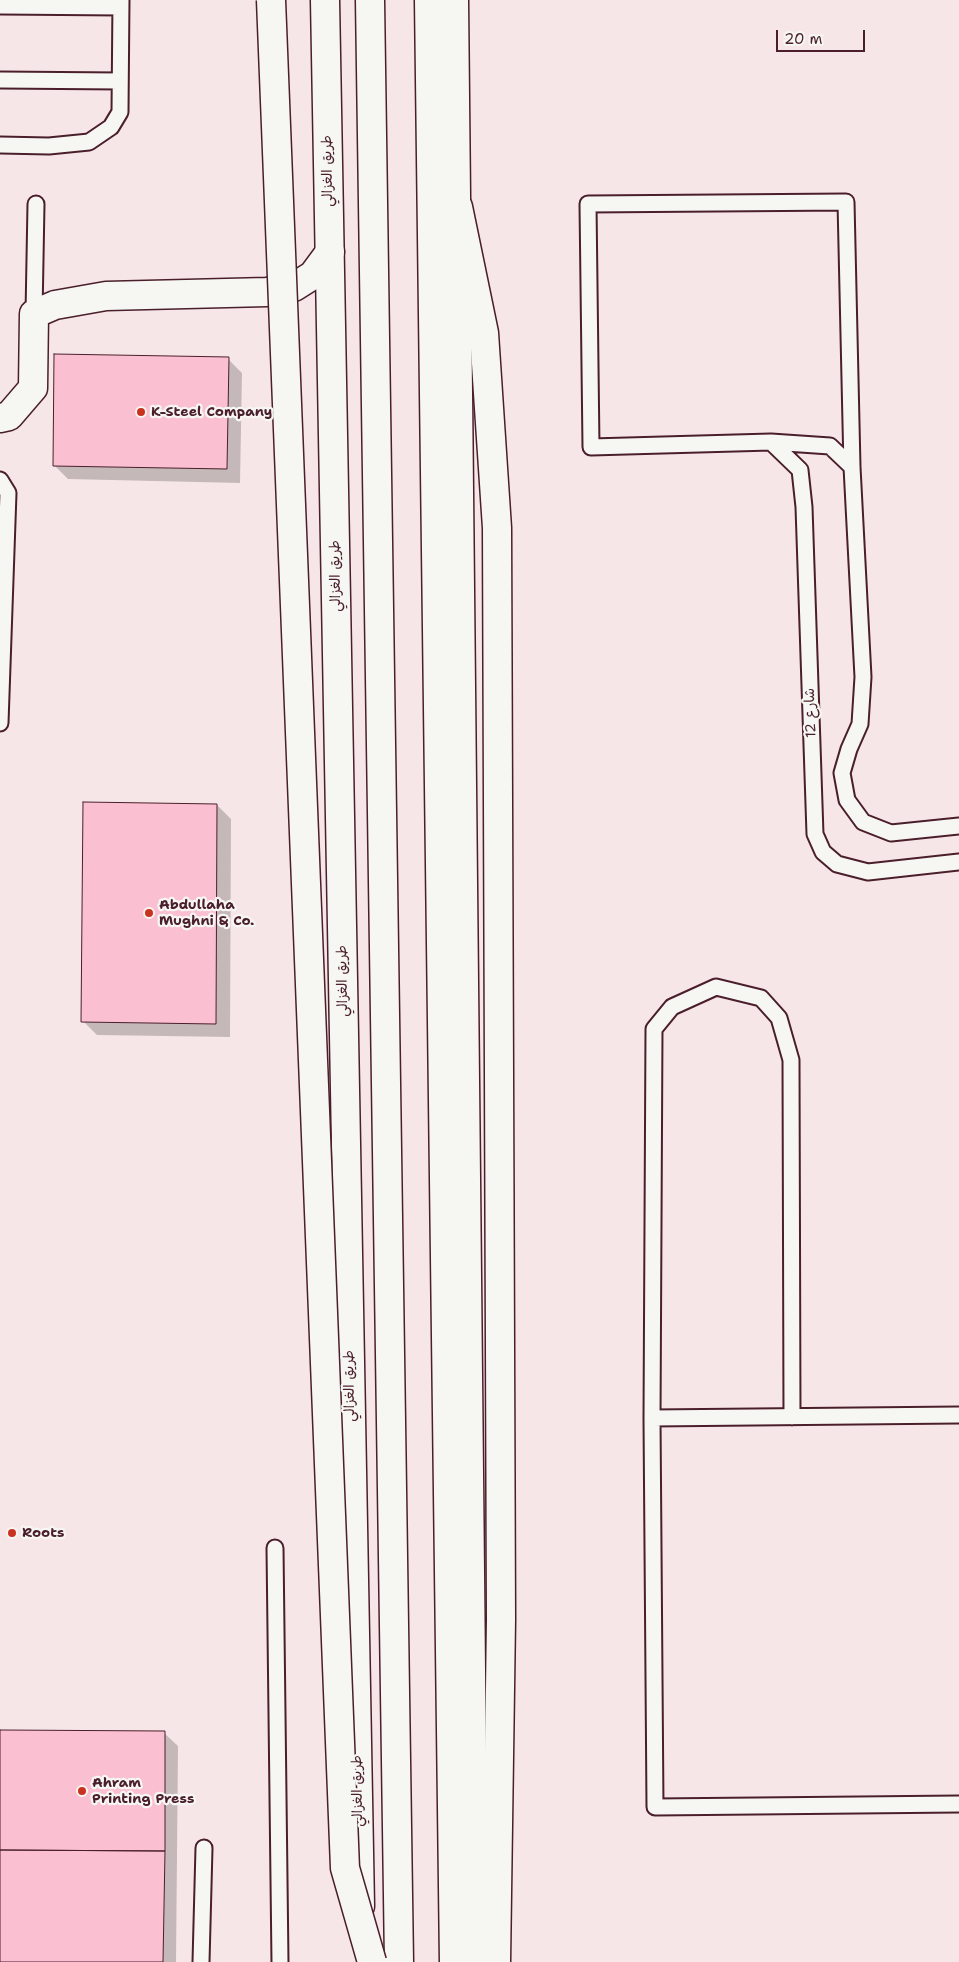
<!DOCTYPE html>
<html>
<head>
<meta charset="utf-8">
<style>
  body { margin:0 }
  #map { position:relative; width:959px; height:1962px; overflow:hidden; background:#f7e6e8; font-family:"Shantell Sans",sans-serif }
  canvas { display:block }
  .scale { position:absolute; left:776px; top:30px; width:89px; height:22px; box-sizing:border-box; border:2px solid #4a1f2b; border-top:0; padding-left:6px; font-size:15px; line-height:18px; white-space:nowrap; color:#4a1f2b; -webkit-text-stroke:4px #f6f6f2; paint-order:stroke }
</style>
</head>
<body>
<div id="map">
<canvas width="959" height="1962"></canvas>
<div class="scale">20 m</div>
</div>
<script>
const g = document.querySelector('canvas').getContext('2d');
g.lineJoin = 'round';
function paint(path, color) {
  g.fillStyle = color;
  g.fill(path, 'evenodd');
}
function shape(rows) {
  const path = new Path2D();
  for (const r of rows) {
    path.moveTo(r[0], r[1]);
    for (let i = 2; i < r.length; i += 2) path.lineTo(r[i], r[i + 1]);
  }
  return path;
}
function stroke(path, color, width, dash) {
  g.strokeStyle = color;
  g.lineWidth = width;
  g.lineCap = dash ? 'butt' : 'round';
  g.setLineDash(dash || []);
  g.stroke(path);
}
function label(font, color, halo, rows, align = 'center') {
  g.font = font + ' "Shantell Sans","Playpen Sans Arabic",sans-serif';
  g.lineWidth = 4.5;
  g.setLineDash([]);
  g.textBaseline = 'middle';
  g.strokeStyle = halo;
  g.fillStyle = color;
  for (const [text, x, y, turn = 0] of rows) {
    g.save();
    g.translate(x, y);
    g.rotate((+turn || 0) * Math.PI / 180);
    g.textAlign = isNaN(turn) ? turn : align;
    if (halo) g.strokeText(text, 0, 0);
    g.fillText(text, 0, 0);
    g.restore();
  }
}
paint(shape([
  [228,359,242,373,240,483,68,479,54,465],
  [217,805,231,819,230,1037,97,1035,83,1021],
  [0,1732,164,1733,178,1746,176,1962,0,1962]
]), '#0003');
const building = shape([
  [54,354,229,357,227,469,53,466,54,354],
  [83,802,217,804,216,1024,81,1022,83,802],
  [0,1730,165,1731,165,1851,0,1850,0,1730],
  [0,1850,165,1851,163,1962,0,1962,0,1850]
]);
paint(building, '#fac0d1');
stroke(building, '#4a1f2b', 1);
const lane = shape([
  [0,6,121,7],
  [0,80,120,81],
  [0,145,49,146,89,142,111,127,120,112,121,0],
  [34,314,36,204],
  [771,442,800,470,804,507,815,834,823,852,837,864,868,872,959,862],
  [852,467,830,446,771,442,591,447,588,204,846,202,852,467,863,677,860,724,849,749,842,773,847,800,863,822,891,833,959,826],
  [0,480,8,493,0,723],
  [792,1417,791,1060,779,1018,761,998,716,987,672,1007,654,1029,652,1418,655,1807,959,1804],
  [652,1418,959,1415],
  [275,1548,280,1962],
  [201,1962,204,1848]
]);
const street = shape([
  [0,418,9,416,33,388,34,314,55,305,106,296,267,292,294,287,313,275,330,252]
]);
const primary = shape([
  [325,0,360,1906],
  [454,0,474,1962]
]);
const highway = shape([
  [370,0,399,1962],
  [429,0,454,1962],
  [458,207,484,333,497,528,501,1620,496,1962]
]);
stroke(lane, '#4a1f2b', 19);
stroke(street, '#4a1f2b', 31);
stroke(primary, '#4a1f2b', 31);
stroke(highway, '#4a1f2b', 31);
stroke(lane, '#f6f6f2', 15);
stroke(street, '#f6f6f2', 28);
stroke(primary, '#f6f6f2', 28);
stroke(highway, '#f6f6f2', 28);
const highwayBridge = shape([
  [271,0,345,1868,372,1962]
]);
stroke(highwayBridge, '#4a1f2b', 31, []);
stroke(highwayBridge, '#f6f6f2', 28);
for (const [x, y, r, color] of [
  [141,412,5,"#c8321e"],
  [149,913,5,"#c8321e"],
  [12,1533,5,"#c8321e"],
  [82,1791,5,"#c8321e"]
]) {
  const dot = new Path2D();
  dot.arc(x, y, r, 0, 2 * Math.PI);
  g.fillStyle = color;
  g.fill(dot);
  stroke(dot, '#f6f6f2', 2);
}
label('14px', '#4a1f2b', '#f6f6f2', [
  ["طريق الغزالي",328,171,-91],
  ["طريق الغزالي",336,576,-91],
  ["شارع 12",811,713,-92],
  ["طريق الغزالي",343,981,-91],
  ["طريق الغزالي",350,1386,-91],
  ["طريق الغزالي",358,1791,-91]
]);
label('bold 14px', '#4a1f2b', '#f6f6f2', [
  ["K-Steel Company",151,412],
  ["Abdullaha",159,905],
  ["Mughni & Co.",159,921],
  ["Roots",22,1533],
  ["Ahram",92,1783],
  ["Printing Press",92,1799]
], 'left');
</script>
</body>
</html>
